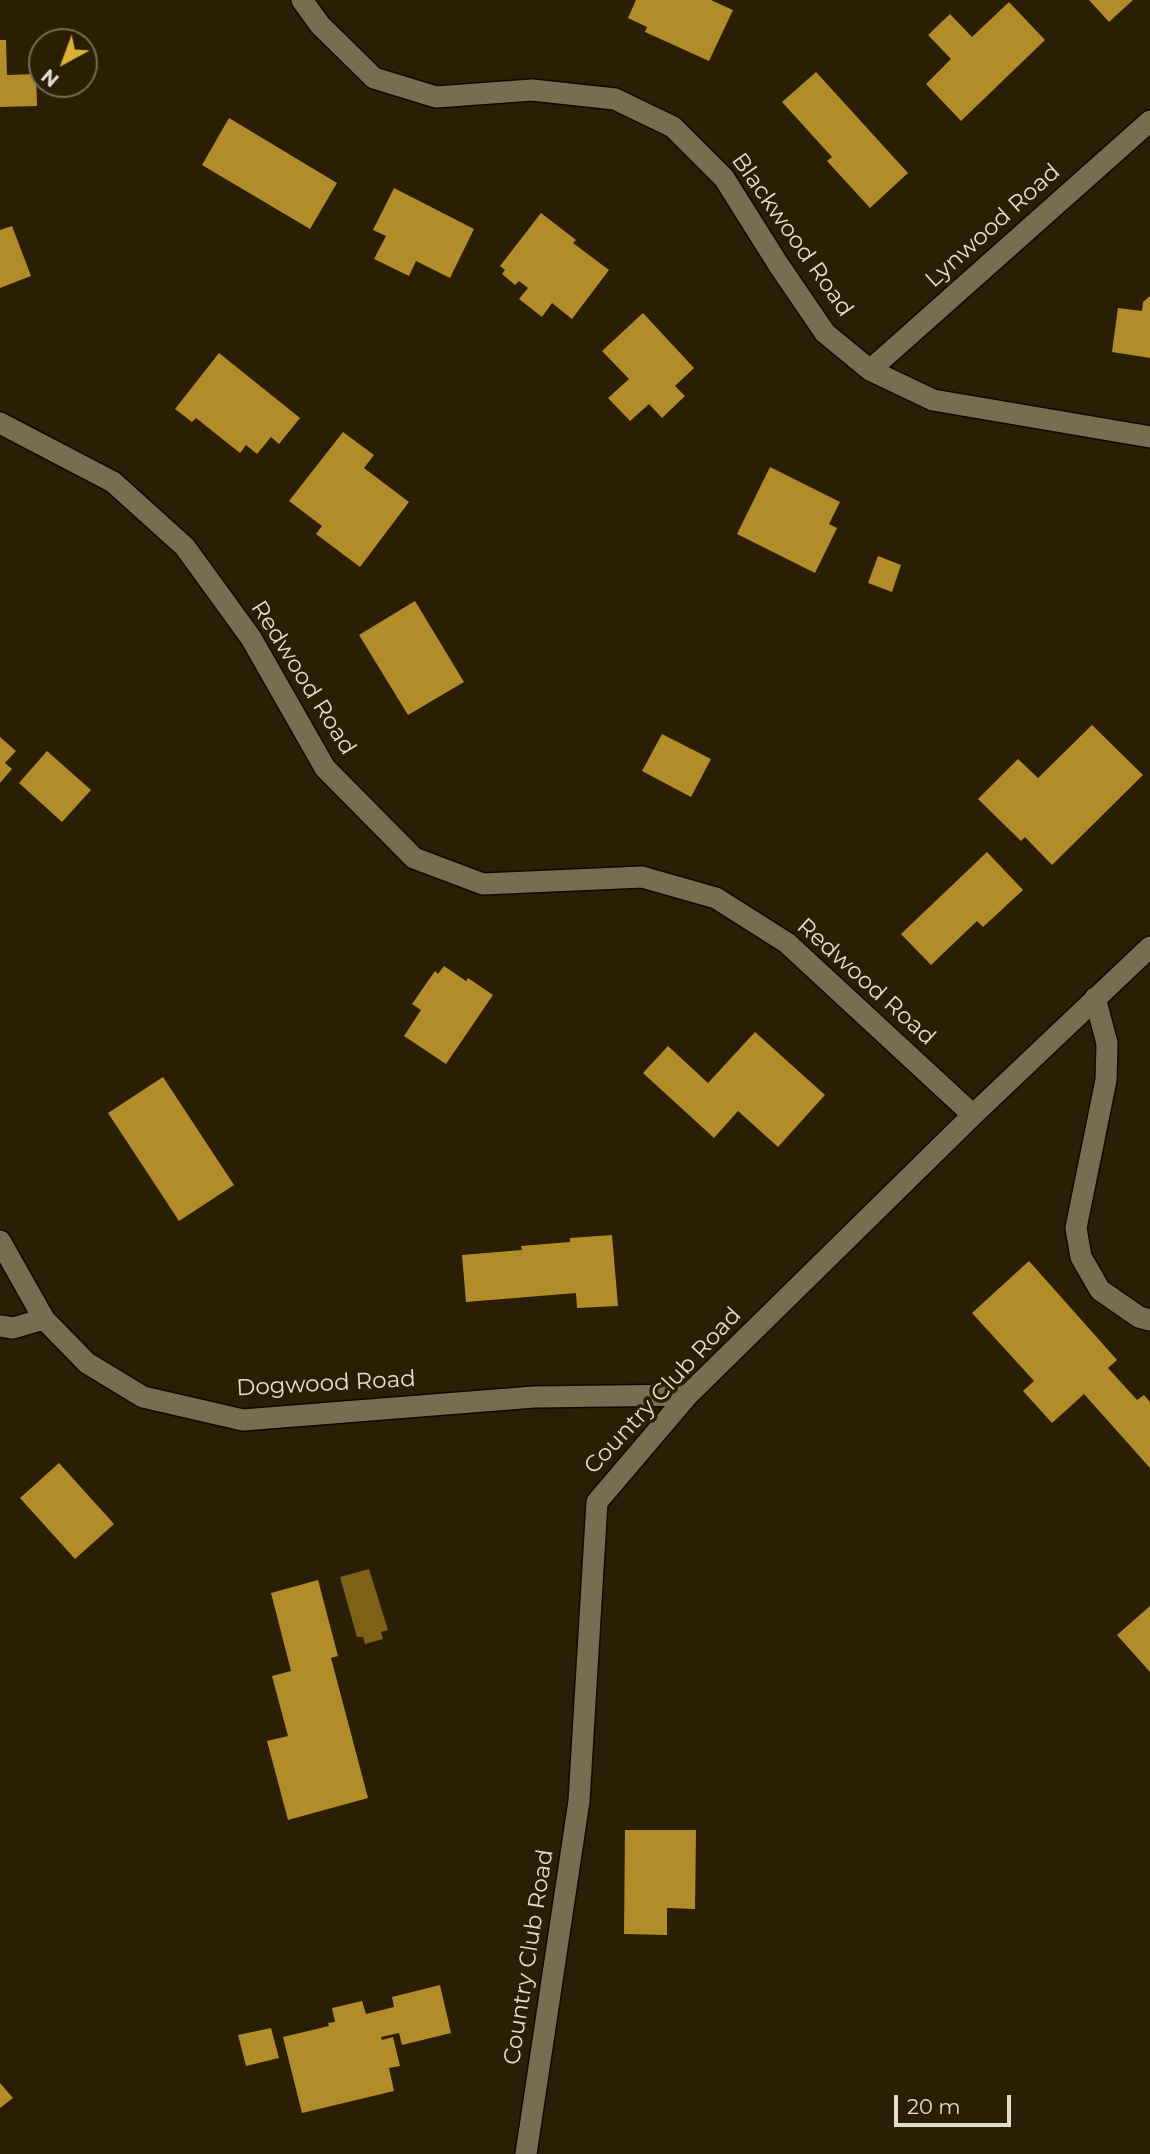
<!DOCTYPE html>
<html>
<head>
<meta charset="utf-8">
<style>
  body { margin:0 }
  #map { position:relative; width:1150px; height:2154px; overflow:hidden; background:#2a1f05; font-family:Montserrat,sans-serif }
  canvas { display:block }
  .north { position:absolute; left:28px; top:28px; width:70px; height:70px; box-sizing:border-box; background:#2a1f05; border:2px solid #746b55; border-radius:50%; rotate:221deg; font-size:19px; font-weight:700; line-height:28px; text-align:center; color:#e3dccd }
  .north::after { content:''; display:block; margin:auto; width:24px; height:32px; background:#e0b034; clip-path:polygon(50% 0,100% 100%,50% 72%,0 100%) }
  .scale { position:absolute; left:894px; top:2095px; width:117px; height:32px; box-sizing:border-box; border:4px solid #e3dccd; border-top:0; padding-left:9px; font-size:21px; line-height:24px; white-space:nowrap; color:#e3dccd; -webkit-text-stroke:5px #2a1f05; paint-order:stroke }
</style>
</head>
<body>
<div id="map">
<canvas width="1150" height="2154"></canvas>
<div class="north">N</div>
<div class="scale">20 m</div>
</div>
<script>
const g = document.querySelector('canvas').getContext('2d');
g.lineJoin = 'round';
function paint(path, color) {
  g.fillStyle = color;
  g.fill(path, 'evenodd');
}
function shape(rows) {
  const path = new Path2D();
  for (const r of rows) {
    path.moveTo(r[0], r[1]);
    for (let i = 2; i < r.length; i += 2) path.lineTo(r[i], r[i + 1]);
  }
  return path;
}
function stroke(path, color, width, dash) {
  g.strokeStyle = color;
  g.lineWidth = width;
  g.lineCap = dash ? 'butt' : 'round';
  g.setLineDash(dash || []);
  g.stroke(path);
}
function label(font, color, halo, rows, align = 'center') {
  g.font = font + ' Montserrat,sans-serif';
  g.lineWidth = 7;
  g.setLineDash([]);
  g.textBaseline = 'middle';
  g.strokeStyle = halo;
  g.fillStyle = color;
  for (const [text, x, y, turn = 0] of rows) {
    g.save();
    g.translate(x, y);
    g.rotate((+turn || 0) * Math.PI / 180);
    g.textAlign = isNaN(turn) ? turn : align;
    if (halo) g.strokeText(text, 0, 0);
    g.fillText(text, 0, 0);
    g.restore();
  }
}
paint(shape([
  [369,1569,388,1630,381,1632,383,1639,365,1644,363,1637,357,1637,340,1577]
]), '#7e6115');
paint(shape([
  [636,0,711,0,733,10,709,61,645,32,647,27,628,18],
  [1089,0,1133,0,1109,22],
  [1009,2,1045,40,961,121,926,84,951,59,928,35,950,14,972,37],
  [0,40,6,40,7,75,36,74,37,106,0,107],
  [816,72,908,173,870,208,827,161,832,157,782,102],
  [229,118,337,183,310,229,202,165],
  [394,188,474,229,450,278,416,261,409,276,374,259,386,236,373,230],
  [541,213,576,240,573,243,609,270,572,319,552,303,542,317,519,299,528,288,519,281,515,285,502,274,505,270,500,266],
  [12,226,31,276,0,288,0,230],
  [1150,296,1150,358,1112,352,1118,308,1142,311,1143,302],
  [643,313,694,368,675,386,685,396,662,418,649,404,630,421,608,398,629,379,602,351],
  [219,353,300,418,279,444,271,437,257,454,246,445,240,453,196,418,192,422,175,409],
  [343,432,374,455,364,468,409,502,360,567,316,534,322,526,289,501],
  [770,467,840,502,829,524,837,528,815,573,737,534],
  [878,556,901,565,892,592,868,583],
  [415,601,464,682,408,715,359,635],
  [1092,725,1143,775,1052,865,1025,837,1021,841,978,799,1018,759,1038,778],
  [662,734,711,759,691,797,642,771],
  [0,737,16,751,5,763,12,769,0,783],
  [47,751,91,790,62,822,19,783],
  [987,852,1023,890,983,927,977,921,931,965,901,934],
  [444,966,466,981,468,978,493,995,446,1064,404,1036,421,1010,412,1004,435,971,438,974],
  [755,1032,825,1095,778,1147,738,1111,714,1138,643,1073,668,1046,708,1083],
  [163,1077,234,1185,179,1221,108,1113],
  [612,1235,618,1306,577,1308,576,1293,466,1302,462,1255,522,1250,521,1246,570,1242,570,1238],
  [1029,1261,1117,1360,1108,1368,1137,1400,1144,1395,1150,1402,1150,1468,1084,1394,1052,1423,1023,1391,1034,1381,972,1313],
  [59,1463,114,1524,75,1559,20,1498],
  [318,1580,338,1656,331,1658,368,1798,288,1820,267,1741,288,1736,272,1676,291,1671,271,1593],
  [1150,1606,1150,1672,1117,1635],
  [625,1830,696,1830,695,1909,667,1908,667,1935,624,1934],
  [440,1985,451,2033,402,2045,399,2033,381,2037,382,2040,393,2037,400,2066,389,2068,394,2091,302,2113,283,2037,329,2026,328,2023,335,2022,332,2008,362,2001,366,2014,394,2007,392,1997],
  [271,2028,279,2058,246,2066,238,2035],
  [0,2083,13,2098,0,2108]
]), '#b28c29');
const minor = shape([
  [302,0,320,25,374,78,436,97,532,90,615,99,673,127,724,178,778,264,825,333,870,370,933,400,1150,437],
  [870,370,1150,121],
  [0,423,113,482,185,547,251,638,325,768,414,858,483,884,642,877,716,898,787,943,973,1115],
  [1095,998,1107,1043,1106,1080,1076,1228,1081,1257,1100,1290,1139,1317,1150,1320],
  [0,1241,44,1319,87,1363,143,1397,243,1420,534,1397,688,1395],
  [0,1326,13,1328,44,1319],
  [526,2154,579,1801,597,1502,688,1395,973,1115,1150,947]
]);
stroke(minor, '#120800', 24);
stroke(minor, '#796c50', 21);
label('23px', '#e3dccd', '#2a1f05', [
  ["Lynwood Road",993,226,-42],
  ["Blackwood Road",792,235,55],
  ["Redwood Road",303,678,58],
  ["Redwood Road",866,982,42],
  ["Dogwood Road",326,1384,-3],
  ["Country Club Road",663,1391,-47],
  ["Country Club Road",529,1957,-81]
]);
</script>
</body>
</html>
